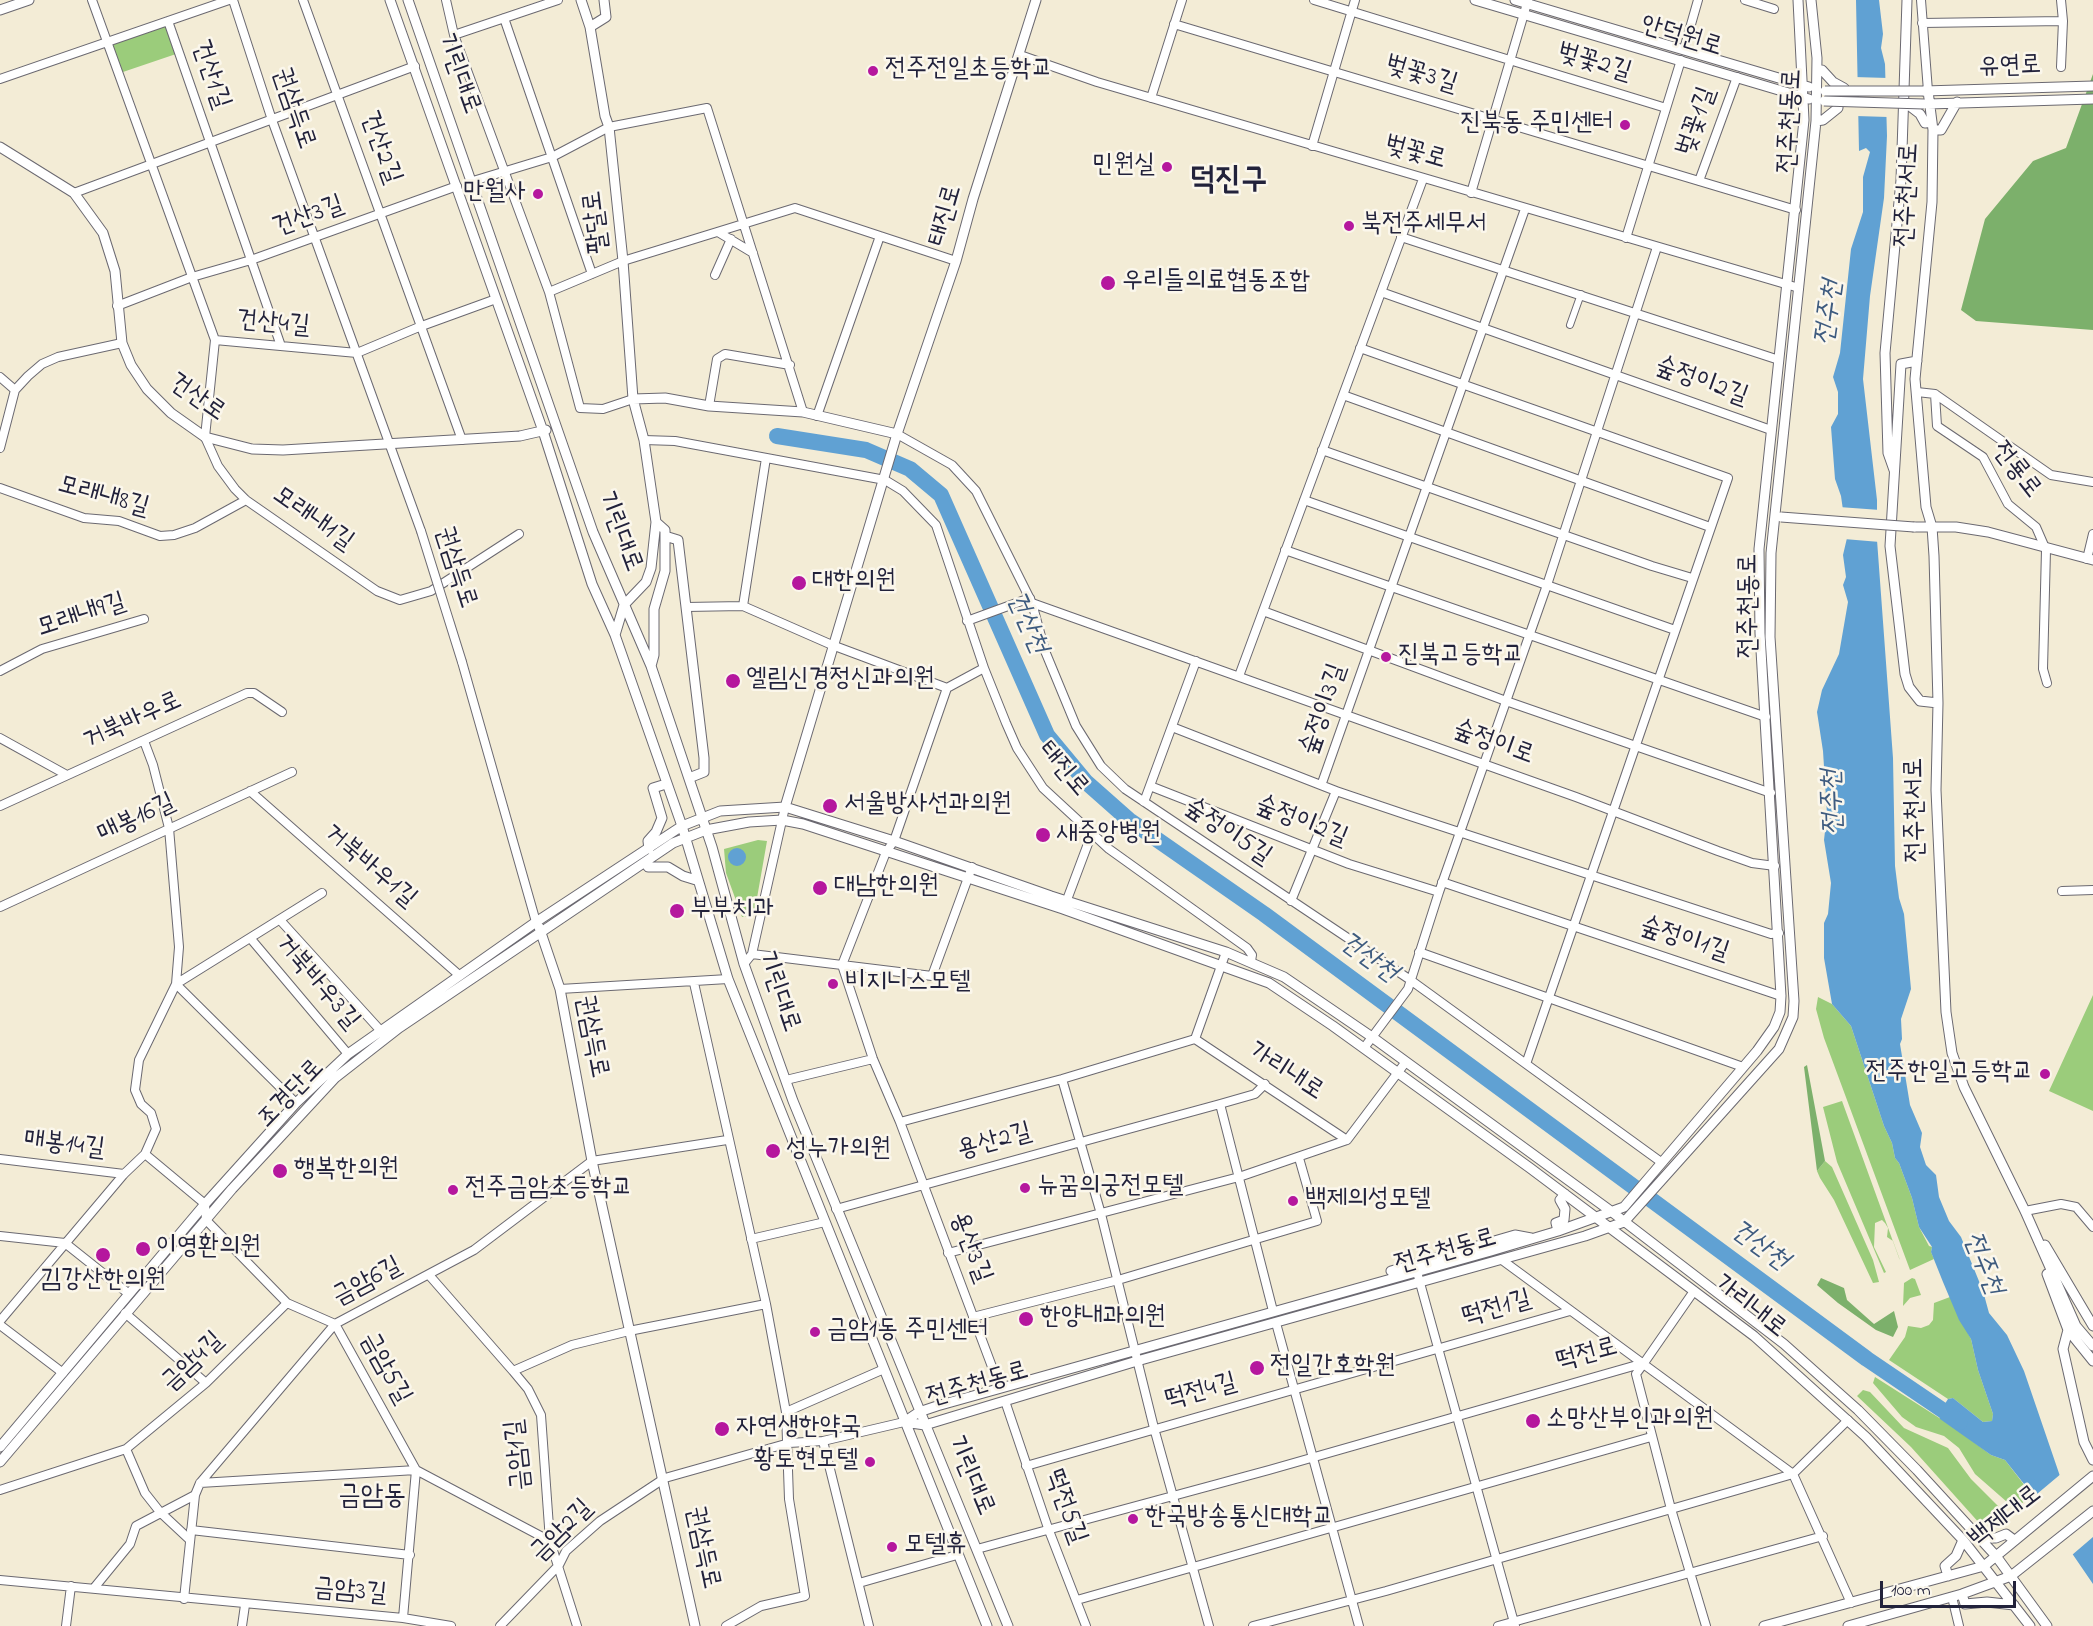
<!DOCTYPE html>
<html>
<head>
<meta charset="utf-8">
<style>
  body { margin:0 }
  #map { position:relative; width:2093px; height:1626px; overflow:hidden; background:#f3ecd6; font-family:"Indie Flower",sans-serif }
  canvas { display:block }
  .scale { position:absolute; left:1880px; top:1581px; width:136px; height:27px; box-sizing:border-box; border:3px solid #22223b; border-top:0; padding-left:8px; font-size:18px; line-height:21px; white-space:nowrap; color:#22223b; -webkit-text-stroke:4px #fbf7ec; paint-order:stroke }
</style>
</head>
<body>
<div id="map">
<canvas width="2093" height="1626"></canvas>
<div class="scale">100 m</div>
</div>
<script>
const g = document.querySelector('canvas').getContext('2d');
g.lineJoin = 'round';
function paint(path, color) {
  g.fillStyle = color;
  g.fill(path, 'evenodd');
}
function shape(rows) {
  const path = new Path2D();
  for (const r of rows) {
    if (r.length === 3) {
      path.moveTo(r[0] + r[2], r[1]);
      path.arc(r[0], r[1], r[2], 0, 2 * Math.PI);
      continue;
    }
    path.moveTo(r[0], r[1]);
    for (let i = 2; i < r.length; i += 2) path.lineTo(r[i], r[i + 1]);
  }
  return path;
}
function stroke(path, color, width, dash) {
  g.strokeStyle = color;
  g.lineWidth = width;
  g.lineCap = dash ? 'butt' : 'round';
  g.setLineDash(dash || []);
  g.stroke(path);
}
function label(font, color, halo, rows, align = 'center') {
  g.font = font + ' "Indie Flower","Poor Story",sans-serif';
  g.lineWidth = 5;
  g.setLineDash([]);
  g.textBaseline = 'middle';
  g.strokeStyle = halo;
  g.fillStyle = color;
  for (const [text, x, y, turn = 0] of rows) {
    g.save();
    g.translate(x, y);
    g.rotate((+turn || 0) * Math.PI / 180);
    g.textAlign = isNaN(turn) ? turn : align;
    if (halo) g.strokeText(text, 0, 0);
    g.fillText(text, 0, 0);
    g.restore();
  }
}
paint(shape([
  [163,25,167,27,176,54,120,73,111,47,113,42],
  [758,840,767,841,754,915,742,917,726,873,724,849],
  [2093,995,2093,1111,2049,1091],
  [1818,997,1832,1004,1851,1026,1884,1126,1892,1143,1895,1158,1899,1163,1912,1198,1919,1227,1929,1246,1932,1247,1931,1252,1934,1259,1910,1270,1824,1038,1816,1009],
  [1842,1101,1899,1258,1900,1260,1893,1241,1887,1237,1888,1228,1885,1223,1882,1220,1875,1223,1874,1247,1886,1272,1884,1273,1837,1162,1823,1107],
  [1825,1161,1832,1167,1873,1260,1879,1282,1873,1283,1834,1200,1820,1178,1817,1171],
  [1912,1278,1915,1279,1921,1295,1910,1298,1903,1306,1904,1283],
  [1950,1297,1971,1339,1978,1370,1993,1414,1992,1421,1983,1422,1953,1398,1948,1399,1889,1360,1905,1337,1908,1326,1921,1328,1929,1325,1933,1320,1934,1303],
  [1875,1377,1955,1428,1991,1455,2005,1460,2032,1495,2015,1509,1975,1474,1959,1448,1944,1436,1916,1427,1902,1417,1873,1383],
  [1863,1390,1870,1392,1904,1428,1948,1448,1971,1479,2007,1515,2002,1520,1981,1525,1911,1447,1857,1396]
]), '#9bcc7b');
paint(shape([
  [2093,74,2093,330,1976,321,1961,310,1985,219,2033,161,2066,148],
  [1807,1065,1825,1161,1817,1171,1804,1067],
  [1821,1278,1844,1288,1847,1300,1874,1324,1894,1311,1898,1327,1893,1337,1876,1330,1838,1303,1817,1285]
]), '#7cb06b');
paint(shape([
  [1856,0,1879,0,1883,34,1881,48,1885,64,1887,136,1884,198,1870,296,1863,379,1877,500,1877,540,1893,758,1895,866,1899,898,1904,914,1911,989,1901,1019,1902,1039,1900,1044,1910,1105,1922,1133,1920,1147,1926,1165,1936,1175,1939,1197,1949,1221,1961,1237,1983,1291,1989,1313,2007,1335,2024,1371,2062,1482,2093,1533,2093,1584,2028,1489,2005,1460,1991,1455,1940,1419,1939,1413,1948,1399,1953,1398,1983,1422,1992,1421,1993,1414,1978,1370,1971,1339,1959,1320,1943,1282,1931,1252,1932,1247,1919,1227,1912,1198,1899,1163,1895,1158,1892,1143,1884,1126,1851,1026,1832,1004,1824,958,1824,923,1828,914,1831,883,1824,840,1827,814,1823,751,1817,712,1822,690,1839,654,1848,602,1843,585,1846,577,1843,555,1847,538,1841,496,1835,479,1831,427,1838,414,1838,392,1833,377,1840,353,1851,249,1863,212,1863,177,1870,152,1866,148,1859,151],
  [737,857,9]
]), '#60a1d3');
paint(shape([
  [1854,77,1888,78,1888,117,1856,116],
  [1839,507,1880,510,1880,542,1844,539],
  [2062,1473,2093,1527,2093,1537,2072,1555,2031,1499]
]), '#f3ecd6');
stroke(shape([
  [777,436,866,450,910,469,941,495,1047,735,1086,782,1129,820,1264,914,1867,1359,1960,1422]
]), '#60a1d3', 16);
const pedestrian = shape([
  [1570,325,1581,294]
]);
const minor = shape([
  [92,0,215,340,205,437,218,466,235,489,246,500,377,591,400,600,431,591,519,534],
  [233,0,272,120,421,531],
  [303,0,462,440],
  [446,0,454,35,549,292,580,408,603,409,633,399],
  [1314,0,1666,108],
  [1745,0,1774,9],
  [1921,0,1928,91],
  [2061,0,2063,21,2061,67],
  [504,18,592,274],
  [168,21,281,346],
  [1922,23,2063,21],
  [1174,24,1796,210],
  [454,35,558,0],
  [1684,49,1698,0],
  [1020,55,1097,82,1799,288],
  [0,79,229,0],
  [1151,98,1182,0],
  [1312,146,1355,0],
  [473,181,552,157,609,127,707,108,803,412],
  [1699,181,1737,77],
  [74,193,415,66],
  [1471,193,1528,0],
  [718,232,753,253],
  [1401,237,1779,360],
  [1626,238,1681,60],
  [715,275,731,239],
  [549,292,623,261,795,208,956,261],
  [1381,292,1771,430],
  [117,306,192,277,251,260,457,186],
  [215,340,357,353,419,327,496,299],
  [1360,348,1728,478,1526,1064],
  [0,377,15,390],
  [1917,392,1935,394,2051,475,2093,482],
  [1935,394,1937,426,1983,457,2008,504,2036,527,2046,550,2043,669,2047,683],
  [1343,395,1710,527],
  [709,406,717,359,725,354,790,365],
  [817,416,880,236],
  [897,434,952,465,976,491,1032,603,1045,651,1076,726,1101,766,1125,789,1409,979,1661,1162],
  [644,440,675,441,885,480,903,491,936,525,984,668,1006,723,1017,748,1043,788,1109,849,1247,948,1252,955,1251,961],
  [0,448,15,390,28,376,42,364,58,357,122,343],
  [1322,450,1652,566,1692,578],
  [0,488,84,518,119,521,160,536,174,535,195,528,246,500],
  [1304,500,1675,630],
  [1285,550,1766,717],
  [2087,559,2093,534],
  [1032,603,1576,797,1718,851,1752,863,1775,866],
  [743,606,766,458],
  [686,607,743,606,832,645,947,688,984,668],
  [1263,611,1506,701,1771,793],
  [967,621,1030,598],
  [462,662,536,922],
  [0,671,42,649,144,619],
  [1239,676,1423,179],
  [947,688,894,841,886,852,842,965,873,1059,900,1122,1000,1388],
  [1172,727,1336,791,1407,815,1771,934,1779,933],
  [0,738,65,774],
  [144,741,153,765,169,828,179,947,176,984,139,1060,135,1090,141,1104,151,1113,156,1129,145,1154,205,1204,206,1220,287,1303,335,1324,416,1470,403,1618],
  [1322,783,1525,209],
  [1150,786,1349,864,1439,892],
  [250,791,459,975],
  [1144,802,1196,661],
  [0,806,247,693,254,693,282,712],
  [1442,882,1781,996],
  [2062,891,2093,890],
  [1291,901,1336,791],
  [1065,905,1092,833],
  [0,907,292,772],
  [280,920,380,1030],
  [251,939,348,1054],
  [1226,952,1195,1039,1347,1140,1405,1063],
  [1419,952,1743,1067],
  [752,954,932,976,972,867],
  [744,964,752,954,785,807],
  [694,983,766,1304,786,1412,789,1499,805,1596,761,1606,726,1626],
  [560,989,728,979],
  [1364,1048,1408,989,1439,892,1547,585,1657,247],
  [1062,1079,1101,1214,1154,1428,1209,1626],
  [786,1080,873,1059],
  [296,1103,176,984,322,893],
  [1220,1104,1273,1311],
  [900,1122,1062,1079,1195,1039],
  [0,1159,124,1174],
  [836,1209,1220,1104,1255,1094,1265,1084],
  [2025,1211,2061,1204,2076,1207,2093,1227],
  [0,1236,65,1243,129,1294],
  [751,1239,825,1222],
  [948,1253,1239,1177,1347,1140],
  [1502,1260,1793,1474,1851,1603],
  [1417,1272,1515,1626],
  [429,1275,513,1371,528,1389,541,1415,550,1541,577,1626],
  [125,1313,206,1383],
  [973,1317,1118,1280,1317,1221,1299,1158],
  [0,1321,124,1174,145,1154],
  [1276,1323,1359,1626],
  [0,1325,63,1373],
  [1644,1363,1636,1374,1671,1509,1706,1626],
  [513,1371,572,1345,629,1331,766,1304],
  [1005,1401,1048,1528,1086,1626],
  [786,1412,884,1369],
  [823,1441,869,1626],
  [126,1449,145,1493,160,1512,190,1540],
  [1026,1466,1570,1311],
  [200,1483,416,1470,550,1541],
  [0,1490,126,1449,206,1383,287,1303],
  [191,1530,410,1555],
  [977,1549,1269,1470,1644,1363,1694,1291],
  [0,1580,403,1618,451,1626],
  [859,1583,957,1555],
  [94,1588,130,1544,136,1526,195,1495],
  [1952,1597,1959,1626],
  [184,1599,195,1495,200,1483,335,1324,474,1250,592,1161,727,1140],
  [1077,1600,1651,1437],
  [66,1626,71,1586],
  [242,1626,245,1605],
  [500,1626,559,1565,566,1551,600,1521,665,1478,789,1443,823,1441,904,1422],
  [1253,1626,1386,1591,1793,1474,1848,1420],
  [1498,1626,1823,1536]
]);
const tertiary = shape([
  [390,0,543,431,592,584,615,635,682,826,728,979,987,1626],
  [408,0,593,532,651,666,712,847,744,964,793,1101,1008,1626],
  [581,0,590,27,605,116,609,127,623,261,633,399,644,440,656,522,651,568,646,582,624,605,615,635],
  [1475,0,1809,99],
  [1515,0,1809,87],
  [0,10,29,0],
  [590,27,606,17,604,0],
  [1817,70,1822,70,1833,82,1844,88,1843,91],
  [1924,91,2093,86],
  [1928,91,1933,130,1932,202,1915,379,1926,507,1932,527,1934,556,1938,703,1936,790,1946,1012,1952,1053,1964,1087,2025,1211,2076,1326,2093,1346],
  [1907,104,1920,114,1925,123,1932,122],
  [1928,104,2093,99],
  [1816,121,1823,120,1838,108,1838,102],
  [1933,130,1941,130,1957,102],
  [0,147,74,193,103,233,115,271,122,343,131,365,147,389,171,413,205,437,252,449,283,450,520,436,546,430],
  [1917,361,1901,364,1890,546,1905,674,1909,687,1920,701,1938,703],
  [633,399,665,398,709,406,803,412,897,434],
  [1894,470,1888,453,1885,353,1901,180,1907,0],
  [1914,527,1956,527,1988,532,2093,560],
  [665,536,678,540,704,758,704,772,689,778],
  [651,666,654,655,654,609,665,571,665,530,656,522],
  [785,807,897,434,956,261,973,199,1036,0],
  [649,849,648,841,656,832,662,818,653,788,666,784],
  [645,862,648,867,668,867,683,876,696,880],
  [539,927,560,989,592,1161,695,1626],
  [1558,1231,1556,1223,1564,1220,1565,1209,1560,1200,1565,1194],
  [2045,1245,2093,1326],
  [1391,1271,1515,1235,1531,1238],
  [2047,1274,2068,1330,2093,1361],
  [2068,1330,2063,1349,2084,1442,2093,1460],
  [904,1422,925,1425,1137,1361,1585,1236,1624,1222,1779,1049,1793,1017,1794,1001,1770,637,1771,553,1816,121,1817,58,1811,0],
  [904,1422,919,1412,937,1406,1491,1251,1558,1231,1624,1207,1757,1051,1774,1027,1780,1012,1781,996,1760,633,1759,549,1804,120,1798,0],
  [0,1447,205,1204,296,1103,348,1054,536,922,682,826,720,811,785,807,894,841,1051,896,1226,952,1284,977,1372,1037,1612,1212,1784,1344,1858,1410,1917,1470,1996,1556,2047,1626],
  [0,1462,232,1189,335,1078,399,1028,673,843,706,830,749,822,782,820,803,824,1063,909,1269,983,1333,1026,1530,1168,1754,1336,1866,1437,1963,1540,2030,1626],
  [1983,1542,1988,1538,1996,1538,2006,1534,2014,1540],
  [1948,1576,1945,1566,1956,1556,1963,1540],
  [1962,1594,1965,1604,1987,1602,2014,1605],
  [1764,1626,1984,1566,2093,1476],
  [1848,1626,1962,1594,2011,1576,2093,1511]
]);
stroke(pedestrian, '#6b6971', 8);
stroke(minor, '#6b6971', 10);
stroke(tertiary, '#6b6971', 11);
stroke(pedestrian, '#fff', 6);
stroke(minor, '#fff', 8);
stroke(tertiary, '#fff', 9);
const minorBridge = shape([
  [421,531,462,662]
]);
const tertiaryBridge = shape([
  [1825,91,1923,91],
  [1824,101,1924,104],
  [1781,517,1914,527]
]);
stroke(minorBridge, '#6b6971', 10, []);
stroke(tertiaryBridge, '#6b6971', 11, []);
stroke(minorBridge, '#fff', 8);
stroke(tertiaryBridge, '#fff', 9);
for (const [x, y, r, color] of [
  [873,71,6,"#b5179e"],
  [1625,125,6,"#b5179e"],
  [1167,167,6,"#b5179e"],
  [538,194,6,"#b5179e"],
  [1349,226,6,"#b5179e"],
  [1108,283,8,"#b5179e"],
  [799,583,8,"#b5179e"],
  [1386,657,6,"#b5179e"],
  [733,681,8,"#b5179e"],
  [830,806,8,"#b5179e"],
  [1043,835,8,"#b5179e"],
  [820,888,8,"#b5179e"],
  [677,911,8,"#b5179e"],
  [833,984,6,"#b5179e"],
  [2045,1074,6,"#b5179e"],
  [773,1151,8,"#b5179e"],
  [280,1171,8,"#b5179e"],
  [1025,1188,6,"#b5179e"],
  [453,1190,6,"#b5179e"],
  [1293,1201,6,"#b5179e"],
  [143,1249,8,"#b5179e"],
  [103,1255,8,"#b5179e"],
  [1026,1319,8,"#b5179e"],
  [815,1332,6,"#b5179e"],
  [1257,1368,8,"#b5179e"],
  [1533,1421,8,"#b5179e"],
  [722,1429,8,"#b5179e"],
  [870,1462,6,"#b5179e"],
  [1133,1519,6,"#b5179e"],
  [892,1547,6,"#b5179e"]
]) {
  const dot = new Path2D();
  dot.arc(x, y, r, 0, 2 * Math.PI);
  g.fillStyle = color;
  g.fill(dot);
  stroke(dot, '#fbf7ec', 2);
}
label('26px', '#22223b', '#fbf7ec', [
  ["안덕원로",1681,38,17],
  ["벚꽃2길",1594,64,17],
  ["유연로",2010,68,-2],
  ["기린대로",457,74,70],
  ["건산1길",209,75,71],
  ["벚꽃3길",1421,76,17],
  ["권삼득로",292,109,71],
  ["전주천동로",1792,121,-87],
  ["벚꽃1길",1698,122,-70],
  ["건산2길",379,148,70],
  ["벚꽃로",1415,154,16],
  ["전주천서로",1909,195,-87],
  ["태진로",947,216,-74],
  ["건산3길",309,218,-20],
  ["팔달로",598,222,-97],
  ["건산4길",273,325,5],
  ["숲정이2길",1701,383,20],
  ["건산로",196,399,35],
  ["전룡로",2015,471,52],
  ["모래내8길",103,498,15],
  ["모래내1길",312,520,35],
  ["기린대로",618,532,69],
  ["권삼득로",454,568,72],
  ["전주천동로",1751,606,-90],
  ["모래내9길",82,617,-18],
  ["숲정이3길",1325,710,-71],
  ["거북바우로",133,722,-24],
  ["숲정이로",1493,744,20],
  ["태진로",1062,770,50],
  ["전주천서로",1917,810,-91],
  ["매봉16길",137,820,-25],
  ["숲정이2길",1301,823,22],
  ["숲정이5길",1227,833,34],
  ["거북바우1길",369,867,41],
  ["숲정이1길",1684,941,18],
  ["거북바우3길",316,983,50],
  ["기린대로",777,992,71],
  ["권삼득로",590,1037,79],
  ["가리내로",1285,1073,33],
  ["조경단로",292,1095,-46],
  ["용산2길",995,1143,-15],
  ["매봉14길",64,1146,7],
  ["용산3길",969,1248,69],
  ["전주천동로",1446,1253,-16],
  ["금암6길",368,1283,-28],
  ["가리내로",1749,1308,38],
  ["떡전1길",1497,1310,-16],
  ["떡전로",1587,1356,-15],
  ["금암4길",194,1363,-43],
  ["금암5길",384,1369,61],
  ["전주천동로",978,1386,-16],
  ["떡전4길",1201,1393,-15],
  ["금암1길",520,1455,-96],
  ["기린대로",969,1476,67],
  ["떡전5길",1064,1507,70],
  ["백제대로",2006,1518,-38],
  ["금암2길",563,1532,-45],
  ["권삼득로",701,1548,78],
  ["금암3길",350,1593,5]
]);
label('26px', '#22223b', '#fbf7ec', [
  ["전주전일초등학교",885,71],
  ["진북동 주민센터",1613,125,"right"],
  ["민원실",1155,167,"right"],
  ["만월사",526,194,"right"],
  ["북전주세무서",1361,226],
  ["우리들의료협동조합",1122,283],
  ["대한의원",812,583],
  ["진북고등학교",1398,657],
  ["엘림신경정신과의원",746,681],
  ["서울방사선과의원",844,806],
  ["새중앙병원",1056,835],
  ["대남한의원",834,888],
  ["부부치과",690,911],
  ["비지니스모텔",845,984],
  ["전주한일고등학교",2033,1074,"right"],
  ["성누가의원",786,1151],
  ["행복한의원",294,1171],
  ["뉴꿈의궁전모텔",1037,1188],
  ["전주금암초등학교",465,1190],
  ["백제의성모텔",1305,1201],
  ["이영환의원",156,1249],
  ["김강산한의원",103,1282,"center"],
  ["한양내과의원",1040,1319],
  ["금암1동 주민센터",827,1332],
  ["전일간호학원",1270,1368],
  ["소망산부인과의원",1546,1421],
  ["자연생한약국",736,1429],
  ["황토현모텔",858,1462,"right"],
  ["한국방송통신대학교",1145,1519],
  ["모텔휴",904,1547]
], 'left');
label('italic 27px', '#3e5b7f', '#fbf7ec', [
  ["전주천",1831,313,-82],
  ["건산천",1025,623,66],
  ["전주천",1835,802,-92],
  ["건산천",1367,959,36],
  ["건산천",1758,1247,36],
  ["전주천",1981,1264,68]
]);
label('28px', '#22223b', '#fbf7ec', [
  ["금암동",372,1498]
]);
label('bold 32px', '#22223b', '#fbf7ec', [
  ["덕진구",1228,183]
]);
</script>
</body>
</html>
